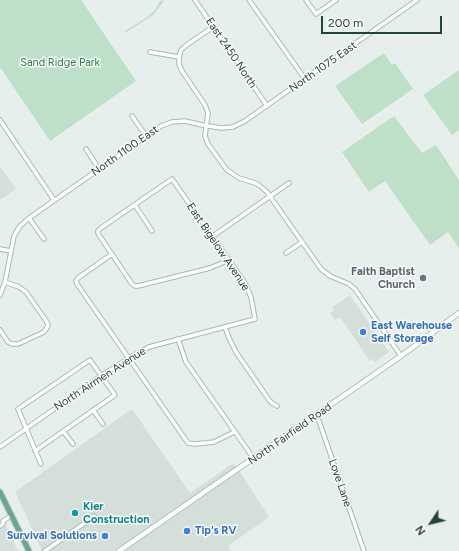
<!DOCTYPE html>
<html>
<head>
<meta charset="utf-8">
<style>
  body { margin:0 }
  #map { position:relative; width:459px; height:551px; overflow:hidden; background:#e6efeb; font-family:Figtree,sans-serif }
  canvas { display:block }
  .north { position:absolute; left:411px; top:503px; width:40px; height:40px; -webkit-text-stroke:3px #f7fbf9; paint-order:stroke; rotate:235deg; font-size:11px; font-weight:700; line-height:16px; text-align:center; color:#24423a }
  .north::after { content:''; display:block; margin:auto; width:14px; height:18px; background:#24423a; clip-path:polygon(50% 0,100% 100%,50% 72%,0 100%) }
  .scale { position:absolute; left:321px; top:16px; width:121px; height:18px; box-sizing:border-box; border:2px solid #24423a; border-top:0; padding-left:5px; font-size:12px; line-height:14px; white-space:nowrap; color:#24423a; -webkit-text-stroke:3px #f7fbf9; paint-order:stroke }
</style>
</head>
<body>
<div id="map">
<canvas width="459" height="551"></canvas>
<div class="north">N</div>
<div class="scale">200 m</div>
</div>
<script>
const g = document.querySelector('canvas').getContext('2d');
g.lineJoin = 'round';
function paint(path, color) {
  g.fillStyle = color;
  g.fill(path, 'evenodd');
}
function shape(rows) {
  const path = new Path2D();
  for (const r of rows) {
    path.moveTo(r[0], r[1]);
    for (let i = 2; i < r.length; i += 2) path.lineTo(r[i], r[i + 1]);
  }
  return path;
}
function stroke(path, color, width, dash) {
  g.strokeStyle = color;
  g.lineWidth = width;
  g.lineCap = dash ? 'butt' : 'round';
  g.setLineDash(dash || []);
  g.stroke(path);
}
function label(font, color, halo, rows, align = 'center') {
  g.font = font + ' Figtree,sans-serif';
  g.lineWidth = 3;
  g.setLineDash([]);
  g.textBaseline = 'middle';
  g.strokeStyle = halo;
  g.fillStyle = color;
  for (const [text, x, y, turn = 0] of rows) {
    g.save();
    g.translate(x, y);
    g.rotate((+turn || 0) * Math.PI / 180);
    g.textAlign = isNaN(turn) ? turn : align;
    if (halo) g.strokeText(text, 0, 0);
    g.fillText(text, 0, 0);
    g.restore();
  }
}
paint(shape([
  [0,166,16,189,0,200],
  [350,295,383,343,389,352,375,362,373,359,370,361,340,317,335,320,330,313,334,310,332,307],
  [132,409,190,493,234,463,269,517,228,546,231,551,42,551,15,492],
  [5,524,18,551,0,551,0,528]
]), '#d4dfda');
paint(shape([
  [0,0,81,0,136,81,50,141,0,67],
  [161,0,164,1,153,15,125,33,124,32,147,17,154,11],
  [384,53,392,65,395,63,413,89,362,124,335,86],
  [459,70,459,130,452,135,423,95],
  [394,116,422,153,436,145,459,180,459,248,448,232,430,245,385,181,369,192,342,152]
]), '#bfe0c8');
const street = shape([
  [195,0,267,106],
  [249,0,305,79],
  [306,0,316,14,336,0],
  [213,27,188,44,181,50,179,57,179,64,182,71,205,105,208,113,205,136,208,144,227,170,239,178,255,183,260,186,267,192,321,269,330,276,349,284,355,289,401,356],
  [150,52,179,57],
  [132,116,146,136],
  [0,120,54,200],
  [86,149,99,169],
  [135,205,152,231],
  [29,218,44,239],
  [213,236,289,183],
  [0,249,11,251],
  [286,253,302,242],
  [112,254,78,278,76,281,77,284,188,443,195,444,214,442,234,432],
  [0,295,5,282,14,236,20,226,29,218,161,126,172,122,185,121,202,125,221,128,233,127,245,121,417,0],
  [225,327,229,338,236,352,269,400,272,403,277,406],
  [0,330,8,342,12,344,18,344,44,332,48,326,47,322,26,292,19,287,5,282],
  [178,339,186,362,254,459],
  [93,410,103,424],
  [315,416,319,421,364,551],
  [63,431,73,444],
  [0,447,104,374,129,358,149,347,255,319,251,297,245,283,172,179,101,228,98,231,98,233,99,235,132,284,135,286,138,286,210,268,229,260],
  [35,451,115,395,90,360,18,409,41,464],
  [0,526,3,524,3,521,12,515],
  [45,551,82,525,94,516]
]);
const secondary = shape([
  [119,551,401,356,459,313]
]);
const primary = shape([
  [0,492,29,551]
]);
stroke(street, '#a8b8b2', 5.5);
stroke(secondary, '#a4bbb3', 6);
stroke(primary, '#c2cac8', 7);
stroke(street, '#fff', 3.5);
stroke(secondary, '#fff', 4.5);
stroke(primary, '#6aa596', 5);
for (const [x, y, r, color] of [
  [423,278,4,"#6b7280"],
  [363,332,4,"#3f7fe0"],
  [75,513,4,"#0f9aa8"],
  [187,531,4,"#3f7fe0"],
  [105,536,4,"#3f7fe0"]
]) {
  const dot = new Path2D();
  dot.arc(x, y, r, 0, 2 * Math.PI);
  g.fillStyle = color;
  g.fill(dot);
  stroke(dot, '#f7fbf9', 1.5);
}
label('11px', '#24423a', '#f7fbf9', [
  ["East 2450 North",231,53,56],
  ["North 1075 East",323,67,-35],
  ["North 1100 East",125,151,-35],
  ["East Bigelow Avenue",218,247,56],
  ["North Airmen Avenue",100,379,-33],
  ["North Fairfield Road",290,434,-35],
  ["Love Lane",340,483,71]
]);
label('11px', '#2d7a4b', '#f7fbf9', [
  ["Sand Ridge Park",60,63]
]);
label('bold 11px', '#5b616d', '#f7fbf9', [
  ["Faith Baptist",415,272],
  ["Church",415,285]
], 'right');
label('bold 11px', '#366cbe', '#f7fbf9', [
  ["East Warehouse",371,326],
  ["Self Storage",371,339],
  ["Tip's RV",195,531],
  ["Survival Solutions",97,536,"right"]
], 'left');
label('bold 11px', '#0d838f', '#f7fbf9', [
  ["Kier",83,507],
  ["Construction",83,520]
], 'left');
</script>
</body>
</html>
